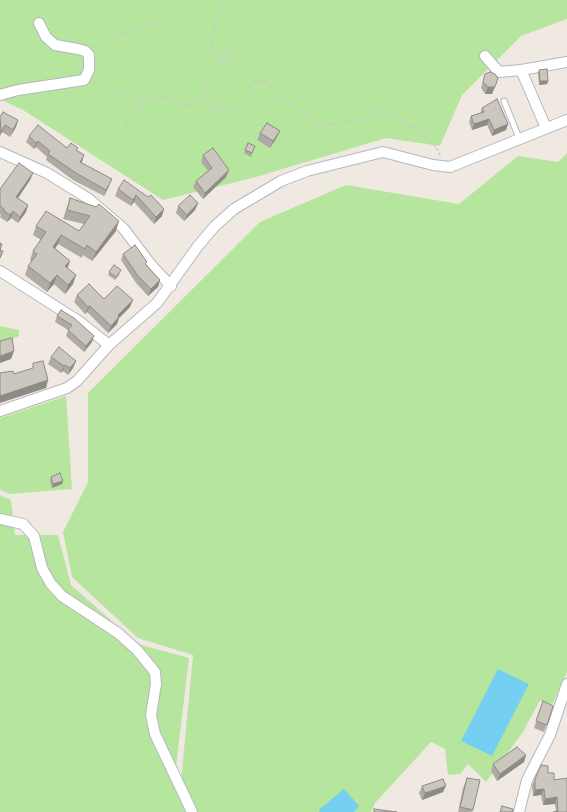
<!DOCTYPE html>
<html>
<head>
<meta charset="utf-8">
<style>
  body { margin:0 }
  canvas { display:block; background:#efe9e1 }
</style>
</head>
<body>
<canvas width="567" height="812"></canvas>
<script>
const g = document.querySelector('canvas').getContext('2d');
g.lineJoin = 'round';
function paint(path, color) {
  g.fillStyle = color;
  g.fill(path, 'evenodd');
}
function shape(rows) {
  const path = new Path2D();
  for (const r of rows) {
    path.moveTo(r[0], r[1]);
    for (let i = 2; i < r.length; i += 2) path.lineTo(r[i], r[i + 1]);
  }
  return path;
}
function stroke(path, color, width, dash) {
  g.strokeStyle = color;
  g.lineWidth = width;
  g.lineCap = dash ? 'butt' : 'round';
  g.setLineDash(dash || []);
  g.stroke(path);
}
paint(shape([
  [0,0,567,0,567,19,521,36,462,95,440,146,386,138,256,177,163,200,23,110,0,99],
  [567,153,567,672,552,705,542,701,539,702,523,732,486,782,468,764,460,774,448,775,445,749,431,742,375,803,371,812,196,812,181,781,193,655,138,638,72,577,63,532,88,482,88,393,260,222,346,185,459,204,518,156,558,162],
  [0,326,19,330,19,336,0,344],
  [66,396,72,489,10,494,0,490,0,418],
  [0,495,11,500,15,535,58,535,71,585,138,644,189,658,174,783,191,812,0,812]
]), '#b6e59e');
paint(shape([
  [498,669,529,684,492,756,461,741],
  [344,789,359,806,354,812,319,812,320,809]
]), '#75cff0');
const lane = shape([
  [504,101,519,138]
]);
const street = shape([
  [485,56,499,72,521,70,546,128],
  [521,70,567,62],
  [0,95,18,90,84,80,89,70,89,55,85,51,78,49,55,45,46,37,39,23],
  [0,152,47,173,89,199,123,228,152,266,171,286],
  [0,271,80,322,109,345],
  [0,411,67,388,77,381,109,345,157,303,198,246,214,227,234,209,281,181,307,171,383,152,433,165,450,167,567,120],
  [0,519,23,524,34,536,42,568,51,584,62,596,118,633,137,650,155,672,156,684,151,715,155,734,192,812],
  [519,812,527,780,550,735,567,684]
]);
stroke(lane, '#b4b7c1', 7);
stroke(street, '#b4b7c1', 12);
stroke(shape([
  [93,46,158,21,174,6,177,0],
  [221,57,229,50,234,42],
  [223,59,241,66],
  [94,82,139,100,159,97,174,99,190,107,201,102,206,93,208,82,217,66,223,59,214,52,212,43,217,19,226,0],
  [204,96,210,102,213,109,236,108,240,103,247,101,250,87,253,81,269,81,275,96,290,103,302,112,308,112,316,123,323,126,371,117,376,114,379,107,393,113,411,127,417,127,436,147,441,157],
  [120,137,123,134,127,122,140,109,139,100]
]), '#c9c9c9', 1.5, [3, 2]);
stroke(lane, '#fff', 5);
stroke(street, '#fff', 10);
paint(shape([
  [539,70,548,81,547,84,539,85,538,74],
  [485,74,492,94,485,94,481,88],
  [482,108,508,124,506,130,492,136,487,125,472,130,469,122,471,116,480,114],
  [0,117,18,120,16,127,10,137,2,132,0,136],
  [260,133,277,137,270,148,257,140],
  [29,136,77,150,84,155,81,163,109,186,104,196,73,180,46,160,47,157,36,147,34,149,26,142],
  [255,146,251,157,244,153,245,150],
  [203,155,226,177,203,199,193,187,196,181,208,171,201,162],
  [33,173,30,180,18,198,28,205,26,212,18,223,11,218,7,222,0,217,1,215,0,214,0,189],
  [124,180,162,216,154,224,134,202,131,206,115,196,118,189],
  [70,198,116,231,92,261,83,255,82,258,58,244,55,248,70,261,67,267,73,284,65,294,54,284,47,292,25,275,28,266,31,261,30,260,33,251,41,240,33,235,36,226,79,231,84,224,63,219],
  [198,203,195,210,184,221,176,213,178,206],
  [123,254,146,264,160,280,158,287,148,296,136,283,121,260],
  [109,272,120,274,115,280,108,275],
  [77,295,104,299,130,307,119,318,117,324,108,333,87,312,85,314,74,302],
  [61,310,92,342,84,352,66,336,68,330,55,322,57,316],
  [51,357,76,361,73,368,68,375,63,371,61,373,48,364],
  [51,477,62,484,52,488,50,481],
  [543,701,553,706,544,732,534,728],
  [526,755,524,762,497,781,491,771,493,764],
  [548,773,554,780,567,812,556,812,555,804,543,805,541,795,533,796,532,785,535,779],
  [467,778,473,810,472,812,458,812,463,788],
  [422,786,443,792,422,800,419,793]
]), '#afaba4');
paint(shape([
  [540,81,548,81,547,84,539,85],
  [488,87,495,87,492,94,485,94],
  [489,119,487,125,472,130,474,124],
  [18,120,16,127,10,137,13,130],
  [508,124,506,130,492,136,494,130],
  [5,125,2,132,0,136,1,132],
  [280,131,277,137,270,148,273,141],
  [38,141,36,147,34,149,36,143],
  [84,155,82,162,78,168,80,162],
  [229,170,226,177,203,199,205,193],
  [33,173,30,180,14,204,16,197],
  [112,179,109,186,104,196,106,190],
  [136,195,134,202,131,206,133,200],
  [198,203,195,210,184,221,187,215],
  [28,205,26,212,18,223,20,217],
  [164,209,162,216,154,224,156,217],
  [13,211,11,218,7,222,10,215],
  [119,221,116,231,92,261,96,252],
  [61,235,58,244,50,256,53,247],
  [70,261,67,270,65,266],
  [57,275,54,284,47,292,50,283],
  [76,275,73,284,65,294,68,285],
  [160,280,158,287,148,296,151,289],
  [133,300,130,307,119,318,117,324,108,333,111,326,118,315],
  [90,306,87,312,85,314,88,307],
  [94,336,92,342,84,352,86,346],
  [14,351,11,359,0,363,0,356],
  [76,361,73,368,68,375,70,368],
  [65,365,63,371,61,373,64,366],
  [48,380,46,388,0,403,0,396],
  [63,481,62,484,52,488,53,484],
  [526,755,524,762,497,781,500,774],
  [446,786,443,792,422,800,425,793],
  [544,789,541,795,533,796,535,790],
  [557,797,555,804,543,805,545,799]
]), '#8e8b86');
const building = shape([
  [547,69,548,81,540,81,539,70,547,69],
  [490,72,495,74,498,78,495,87,488,87,483,82,485,74,490,72],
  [497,99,508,124,494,130,489,119,474,124,471,116,484,112,482,108,497,99],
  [3,112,18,120,13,130,5,125,1,132,0,117,3,112],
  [267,123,280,131,273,141,260,133,267,123],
  [38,125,67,148,71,143,78,148,76,150,84,155,80,162,112,179,106,190,76,173,48,154,50,151,38,141,36,143,29,136,38,125],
  [248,143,255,146,252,153,245,150,248,143],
  [213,148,229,170,205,193,196,181,212,168,203,155,213,148],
  [19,163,33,173,16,197,28,205,20,217,13,211,10,215,3,210,4,209,0,206,0,189,19,163],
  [124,180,148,197,151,195,164,209,156,217,136,195,133,200,118,189,124,180],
  [190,195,198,203,187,215,178,206,190,195],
  [70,198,96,207,99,204,119,221,96,252,87,245,85,249,61,235,53,247,70,261,65,266,76,275,68,285,57,275,50,283,28,266,37,254,33,251,46,232,36,226,46,211,79,231,90,216,67,210,70,198],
  [0,243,2,244,0,250,0,243],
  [135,245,147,262,145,264,160,280,151,289,138,276,123,254,135,245],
  [0,250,3,251,0,258,0,250],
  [114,265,121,270,116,277,109,272,114,265],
  [89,284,104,299,117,286,133,300,118,315,119,317,111,326,90,306,88,307,77,295,89,284],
  [61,310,74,318,94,336,86,346,68,330,72,325,57,316,61,310],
  [12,338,14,351,0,356,0,341,12,338],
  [59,347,76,361,70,368,65,365,64,366,51,357,59,347],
  [43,361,48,380,0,396,0,373,13,371,14,374,33,368,33,363,43,361],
  [60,473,63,481,53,484,51,477,60,473],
  [543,701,553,706,547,725,536,721,543,701],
  [517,747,526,755,500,774,493,764,517,747],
  [541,765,548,766,548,773,554,773,554,780,567,778,567,812,553,812,558,811,557,797,545,799,544,789,535,790,535,779,541,765],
  [467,778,480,780,473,810,460,807,467,778],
  [443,779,446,786,425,793,422,786,443,779],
  [502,806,513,809,512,812,500,812,502,806],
  [374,809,397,812,374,812,374,809]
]);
paint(building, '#cbc7bf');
stroke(building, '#8e8b86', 1);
</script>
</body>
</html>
